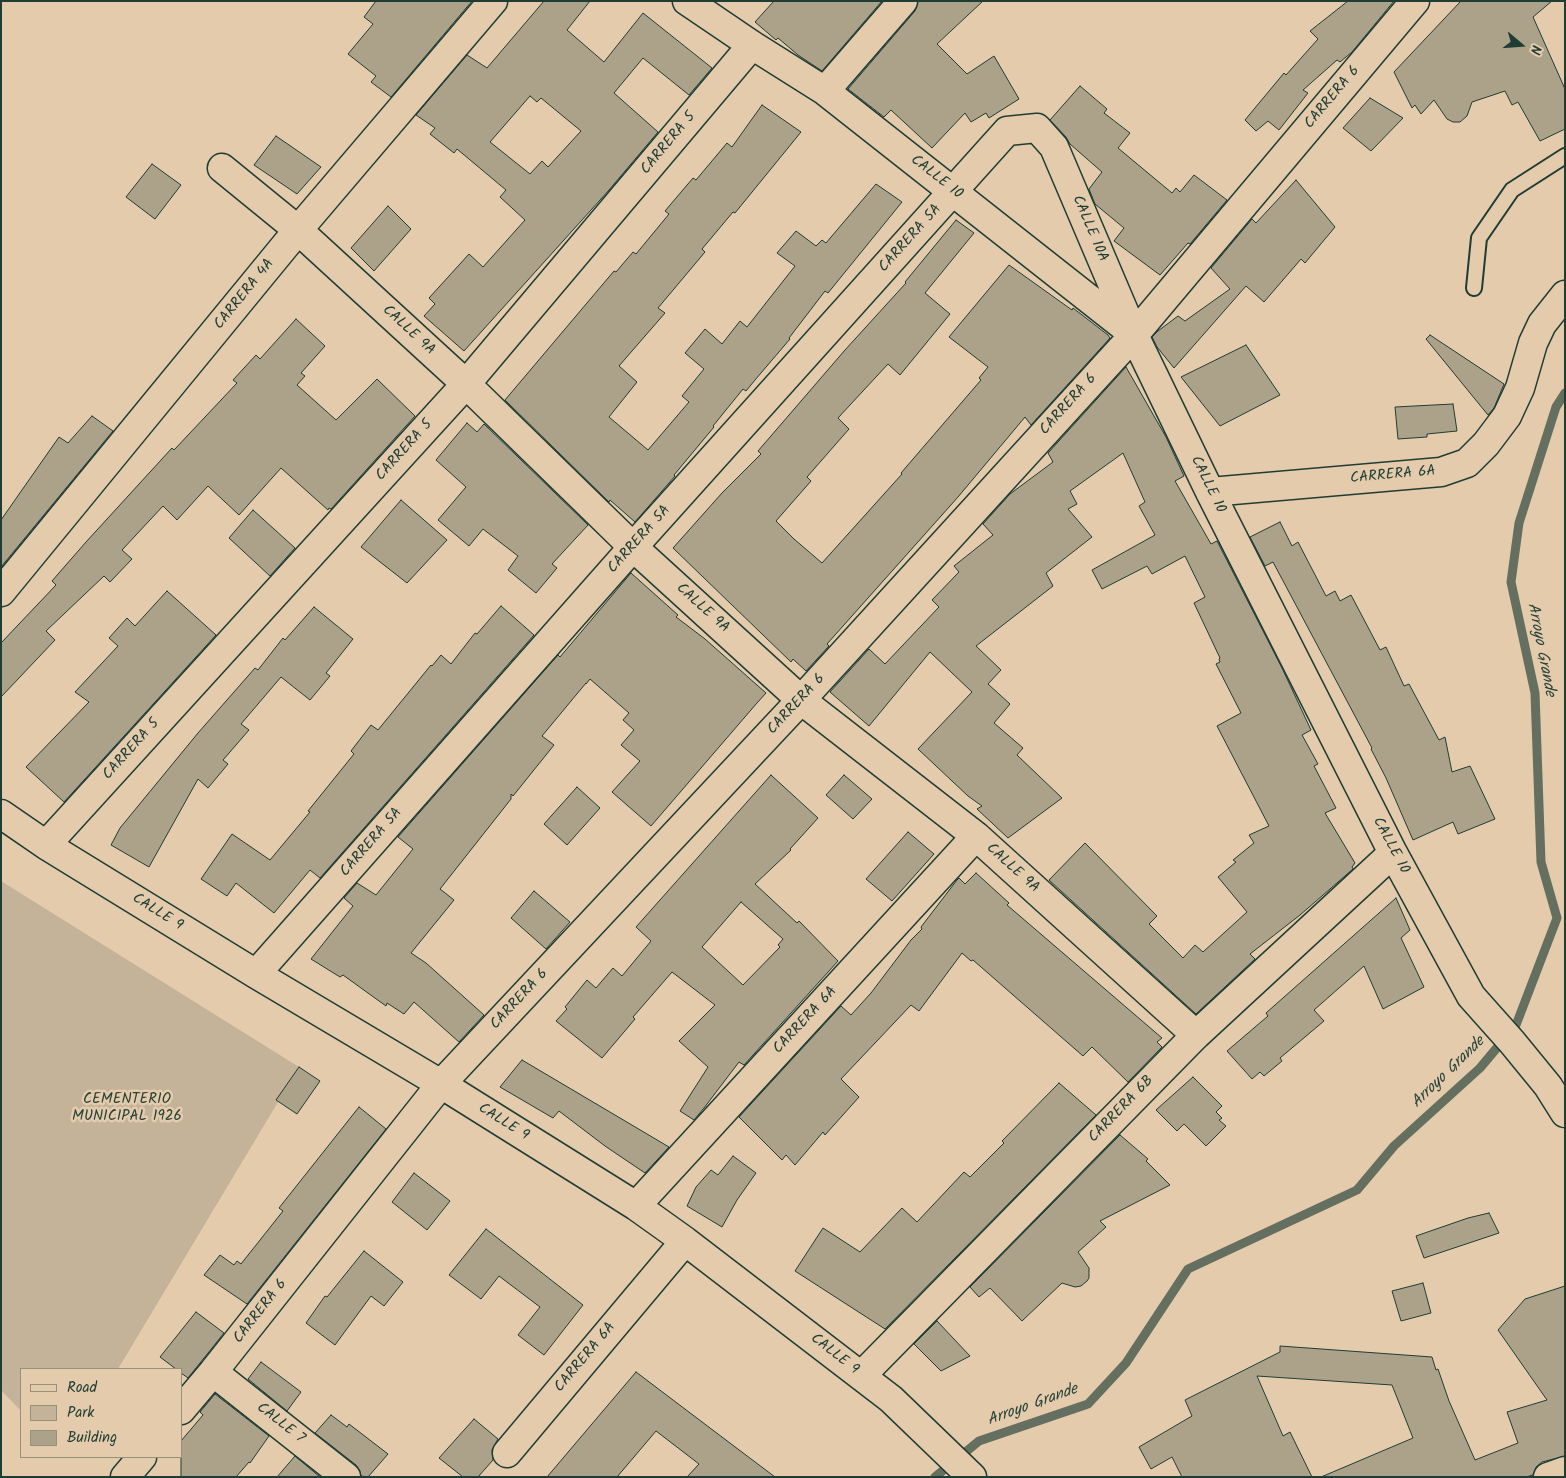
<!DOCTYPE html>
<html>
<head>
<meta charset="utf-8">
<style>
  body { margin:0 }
  #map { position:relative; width:1566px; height:1478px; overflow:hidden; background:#e4cbac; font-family:Kalam,sans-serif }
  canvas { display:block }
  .frame { position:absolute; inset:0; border:2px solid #1f3d34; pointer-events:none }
  .legend { position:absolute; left:20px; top:1368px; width:162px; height:90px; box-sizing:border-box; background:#e4cbac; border:1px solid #95927c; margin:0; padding:6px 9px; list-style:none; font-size:15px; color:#1f3d34 }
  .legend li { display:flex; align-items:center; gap:10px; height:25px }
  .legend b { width:25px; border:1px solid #95927c }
  .north { position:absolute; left:1496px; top:20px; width:50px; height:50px; -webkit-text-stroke:4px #e4cbac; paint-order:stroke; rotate:108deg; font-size:14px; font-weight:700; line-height:20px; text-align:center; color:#1f3d34 }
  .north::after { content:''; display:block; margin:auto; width:18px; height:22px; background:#1f3d34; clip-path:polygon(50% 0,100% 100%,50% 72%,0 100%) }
</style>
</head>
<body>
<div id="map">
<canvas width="1566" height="1478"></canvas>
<div class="frame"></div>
<ul class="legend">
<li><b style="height:6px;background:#e4cbac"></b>Road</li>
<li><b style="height:14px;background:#c4b399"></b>Park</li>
<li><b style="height:14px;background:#aba289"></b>Building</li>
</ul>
<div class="north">N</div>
</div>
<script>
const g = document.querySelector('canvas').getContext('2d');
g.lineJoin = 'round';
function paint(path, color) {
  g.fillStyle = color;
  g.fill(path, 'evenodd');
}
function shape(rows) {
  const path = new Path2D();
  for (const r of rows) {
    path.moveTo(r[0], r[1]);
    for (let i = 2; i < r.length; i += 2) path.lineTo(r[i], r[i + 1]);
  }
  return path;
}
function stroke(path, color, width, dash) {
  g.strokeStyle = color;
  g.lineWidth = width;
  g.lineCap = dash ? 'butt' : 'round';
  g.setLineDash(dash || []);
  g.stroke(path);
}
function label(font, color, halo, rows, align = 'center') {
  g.font = font + ' Kalam,sans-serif';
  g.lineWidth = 5;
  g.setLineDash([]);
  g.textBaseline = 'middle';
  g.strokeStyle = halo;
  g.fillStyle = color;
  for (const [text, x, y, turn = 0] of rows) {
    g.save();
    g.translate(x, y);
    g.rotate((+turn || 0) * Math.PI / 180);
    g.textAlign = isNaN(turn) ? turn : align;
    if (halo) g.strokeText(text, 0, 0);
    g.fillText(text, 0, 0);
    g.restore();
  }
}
paint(shape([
  [1,881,299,1067,118,1369,21,1369,21,1411,1,1390]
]), '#c4b399');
stroke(shape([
  [935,1477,979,1441,1088,1404,1126,1363,1188,1269,1357,1190,1394,1146,1480,1068,1516,1025,1557,918,1541,862,1535,693,1511,582,1519,523,1556,407,1565,393]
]), '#656f5f', 9);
const building = shape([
  [376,1,472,1,391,97,371,82,376,76,348,54,373,24,364,17,376,1],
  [544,1,590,1,567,30,604,62,643,13,712,68,689,95,643,58,614,93,658,132,609,190,464,351,424,316,435,304,429,298,469,254,483,267,525,220,500,197,506,190,457,149,454,153,430,134,435,128,416,115,467,55,487,68,544,1],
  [530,96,537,102,541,98,581,131,548,167,542,161,530,174,490,142,530,96],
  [774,1,882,1,822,71,798,55,778,38,776,40,755,22,774,1],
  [918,1,983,1,937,44,967,74,994,56,1019,99,989,118,986,113,971,122,965,113,932,148,891,110,884,117,848,89,915,11,918,1],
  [1348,1,1394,1,1352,52,1340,62,1337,60,1303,90,1308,93,1279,130,1268,121,1256,131,1245,120,1284,73,1286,75,1318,39,1310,31,1348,1],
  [1461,1,1552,1,1533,17,1565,89,1565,129,1540,141,1518,102,1512,105,1505,91,1472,102,1467,116,1460,122,1453,122,1447,119,1434,100,1421,114,1415,105,1412,108,1394,72,1461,1],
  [1080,86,1107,109,1104,113,1130,133,1118,148,1172,193,1176,188,1180,192,1194,175,1227,200,1190,244,1188,243,1160,275,1114,241,1124,228,1095,204,1089,189,1102,172,1070,144,1066,137,1050,120,1080,86],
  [1370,98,1403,118,1371,151,1343,128,1370,98],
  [762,105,801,132,735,213,733,212,702,249,705,252,658,308,665,313,619,366,637,382,609,417,648,450,689,402,682,396,704,369,685,353,705,329,722,344,740,321,747,327,795,266,777,253,796,231,816,246,822,240,826,243,876,184,902,202,828,293,825,291,789,338,790,339,755,380,746,391,743,389,713,426,714,427,674,475,675,476,635,522,610,500,609,502,505,400,614,271,616,272,633,252,636,254,669,214,665,211,693,178,696,180,727,143,732,147,762,105],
  [276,136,321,167,297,194,254,165,276,136],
  [152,164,181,185,155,219,126,197,152,164],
  [1296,180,1335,227,1305,263,1301,259,1264,302,1246,286,1174,368,1157,347,1152,337,1158,331,1178,316,1185,321,1230,289,1211,268,1252,219,1256,223,1296,180],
  [388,206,411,229,374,271,351,248,388,206],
  [956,220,974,233,925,293,950,314,900,375,888,364,838,418,849,429,807,477,811,481,776,521,794,539,822,563,902,474,901,473,981,380,979,378,988,367,949,337,1009,265,1072,310,1073,308,1108,335,1110,338,1031,425,1025,417,958,497,827,644,829,646,806,671,793,659,791,662,673,548,722,493,761,454,758,451,845,350,906,283,905,282,956,220],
  [296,319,325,346,301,373,305,376,297,385,336,420,377,379,415,416,331,509,329,508,328,510,281,468,239,515,208,486,177,520,163,506,122,550,132,559,110,582,104,576,46,631,55,640,1,697,1,643,56,585,52,581,86,542,172,448,174,450,237,383,233,380,256,355,260,359,296,319],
  [1430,335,1504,384,1494,408,1488,415,1426,339,1430,335],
  [1246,345,1280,395,1220,426,1181,377,1246,345],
  [1126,367,1166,437,1184,476,1175,481,1211,544,1217,541,1282,668,1311,730,1302,735,1318,764,1314,766,1336,808,1325,813,1355,863,1352,867,1353,869,1300,915,1250,954,1255,959,1196,1014,1049,880,1085,843,1157,916,1149,924,1183,958,1195,945,1203,952,1247,912,1218,877,1236,862,1233,860,1254,843,1249,835,1269,826,1217,726,1241,713,1216,664,1220,662,1219,659,1220,658,1194,603,1205,597,1185,556,1152,574,1147,566,1102,589,1092,570,1155,535,1139,506,1145,502,1123,453,1070,491,1077,504,1068,509,1092,537,1046,573,1053,586,976,646,1001,670,988,684,1010,704,994,723,1023,748,1017,755,1062,798,1008,838,977,809,982,806,968,796,918,749,972,692,930,652,869,726,830,692,869,649,885,664,939,607,932,600,959,572,954,566,993,535,983,524,1010,494,1053,462,1048,453,1126,367],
  [1453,404,1457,431,1427,434,1427,437,1398,439,1395,407,1453,404],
  [92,416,113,431,1,567,1,520,59,437,68,443,92,416],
  [467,423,477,432,484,424,588,525,552,564,557,568,536,593,508,570,518,556,483,529,469,546,438,520,466,487,436,460,467,423],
  [401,500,447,540,407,583,361,547,401,500],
  [253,510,295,548,270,576,229,538,253,510],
  [1280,522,1292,546,1298,542,1326,596,1335,591,1340,601,1351,595,1380,650,1386,647,1404,686,1409,684,1439,740,1445,737,1452,772,1470,766,1495,819,1458,834,1453,822,1413,840,1386,778,1371,749,1372,748,1273,562,1265,566,1250,537,1280,522],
  [631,573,678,615,676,617,705,639,766,693,757,703,651,826,612,792,640,761,621,745,634,730,623,720,629,713,590,679,586,684,586,683,542,736,554,745,513,796,511,794,511,799,440,889,454,900,411,953,426,963,484,1015,459,1042,414,1002,404,1014,387,1003,386,1006,343,975,340,977,311,959,353,906,344,898,357,883,376,895,413,849,398,837,558,655,560,657,631,573],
  [167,591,216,635,64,802,26,767,89,702,75,692,118,646,109,638,127,618,135,626,167,591],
  [501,606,534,635,320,878,310,870,274,913,236,883,227,896,201,879,232,834,270,860,310,812,308,811,354,754,351,751,371,725,378,730,431,665,432,666,441,655,451,664,475,633,477,634,501,606],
  [314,607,353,639,326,673,330,676,310,700,281,677,241,724,249,730,223,760,228,764,208,788,198,779,149,867,111,845,120,828,198,733,255,668,258,670,283,638,285,640,314,607],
  [771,775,818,818,790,849,791,850,755,884,797,923,799,921,838,961,744,1065,739,1062,704,1108,694,1120,680,1111,708,1067,679,1041,715,1005,672,972,633,1017,635,1019,602,1058,556,1021,567,1009,565,1007,587,980,596,988,613,968,622,976,651,941,636,927,771,775],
  [741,902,783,939,778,945,780,947,743,985,702,947,741,902],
  [844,775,872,799,853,819,826,795,844,775],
  [577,787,600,808,567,845,544,824,577,787],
  [908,832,934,854,892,901,866,879,908,832],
  [976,873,1009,903,1007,905,1162,1038,1157,1042,1162,1047,1128,1082,1092,1047,1083,1056,973,960,971,961,962,953,919,1011,911,1005,841,1079,859,1097,825,1135,823,1132,795,1165,786,1155,782,1160,739,1117,841,1006,851,1015,871,993,911,940,922,929,921,927,957,880,959,878,965,884,976,873],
  [534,891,570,922,546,949,511,918,534,891],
  [1396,898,1410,930,1401,938,1424,987,1383,1009,1364,966,1314,1010,1324,1021,1280,1058,1282,1061,1264,1076,1260,1072,1252,1079,1227,1051,1268,1016,1266,1013,1396,898],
  [522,1060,669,1147,645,1173,605,1146,559,1111,553,1118,500,1087,522,1060],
  [299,1067,320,1081,297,1114,276,1100,299,1067],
  [1193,1077,1222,1106,1216,1112,1222,1118,1219,1120,1226,1126,1206,1146,1184,1124,1177,1131,1156,1110,1193,1077],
  [1059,1083,1096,1115,885,1329,795,1271,823,1228,860,1252,902,1208,917,1222,964,1172,970,1177,1004,1143,1002,1141,1059,1083],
  [359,1107,386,1129,247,1304,204,1275,220,1255,234,1265,237,1261,241,1264,283,1211,279,1208,359,1107],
  [1120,1135,1148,1159,1146,1161,1170,1185,1100,1221,1106,1227,1078,1252,1089,1268,1089,1278,1087,1281,1081,1286,1075,1287,1062,1283,1022,1321,990,1288,979,1297,970,1287,1120,1135],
  [733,1156,756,1173,737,1200,722,1227,687,1206,696,1187,711,1170,718,1175,733,1156],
  [414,1173,450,1201,427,1230,392,1202,414,1173],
  [1489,1213,1499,1233,1424,1258,1416,1236,1468,1218,1489,1213],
  [486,1229,583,1305,544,1355,518,1335,540,1307,499,1276,481,1299,449,1275,486,1229],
  [364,1251,403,1282,384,1306,371,1296,335,1345,306,1323,325,1296,327,1297,364,1251],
  [1423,1283,1431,1313,1401,1321,1392,1291,1423,1283],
  [1565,1286,1565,1456,1542,1462,1536,1467,1533,1475,1526,1477,1321,1477,1413,1438,1392,1385,1257,1376,1283,1436,1290,1432,1312,1477,1182,1477,1172,1457,1151,1469,1139,1447,1192,1416,1185,1400,1280,1352,1280,1346,1432,1357,1436,1370,1438,1369,1449,1401,1475,1460,1518,1443,1507,1412,1547,1400,1498,1330,1525,1299,1565,1286],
  [196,1312,224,1333,188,1378,181,1373,181,1369,176,1369,160,1357,196,1312],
  [937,1321,970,1356,941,1371,914,1344,937,1321],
  [261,1362,301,1392,287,1411,248,1379,261,1362],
  [636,1372,714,1431,775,1477,687,1477,699,1464,656,1431,617,1477,547,1477,636,1372],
  [215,1394,269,1436,250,1463,249,1462,236,1477,181,1477,181,1441,203,1415,200,1412,215,1394],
  [331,1415,347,1427,349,1424,388,1454,368,1477,361,1476,360,1471,356,1465,315,1433,331,1415],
  [474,1419,498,1439,492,1450,493,1460,478,1477,463,1477,439,1458,474,1419],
  [295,1456,320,1477,277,1477,295,1456]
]);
paint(building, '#aba289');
stroke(building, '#1f3d34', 1);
const service = shape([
  [1474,288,1479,238,1512,190,1565,156]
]);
const minor = shape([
  [687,1,752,45,825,91,1131,332],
  [825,91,903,1],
  [222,168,298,230,466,384,633,547,801,700,976,836,1196,1035],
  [1210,492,1441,472,1467,463,1486,444,1507,416,1520,388,1533,343,1542,324,1565,295],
  [1,592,298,230,493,1],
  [1,814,46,845,256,974,441,1084,636,1206,685,1241,891,1399,972,1477],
  [46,845,466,384,752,45],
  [256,974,633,547,1007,131,1037,128,1054,147,1134,335,1210,492,1393,853,1471,996,1512,1042,1548,1086,1565,1113],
  [636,1206,976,836],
  [213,1372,346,1477],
  [861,1376,1196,1035,1393,853],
  [181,1410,213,1372,441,1084,801,700,1134,335,1415,1],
  [507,1453,685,1241],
  [125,1477,142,1457],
  [1548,1477,1565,1471]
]);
stroke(service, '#1f3d34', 18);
stroke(minor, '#1f3d34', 31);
stroke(service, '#e4cbac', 14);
stroke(minor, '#e4cbac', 28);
label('15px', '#1f3d34', '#e4cbac', [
  ["CARRERA 6",1333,98,-50],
  ["CARRERA 5",669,144,-50],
  ["CALLE 10",936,178,38],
  ["CALLE 10A",1089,229,67],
  ["CARRERA 5A",911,239,-48],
  ["CARRERA 4A",245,295,-51],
  ["CALLE 9A",408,331,43],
  ["CARRERA 6",1069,405,-48],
  ["CARRERA 5",405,451,-48],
  ["CARRERA 6A",1393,476,-5],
  ["CALLE 10",1207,485,64],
  ["CARRERA 5A",640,540,-48],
  ["CALLE 9A",702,609,42],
  ["CARRERA 6",797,705,-47],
  ["CARRERA 5",132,750,-48],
  ["CARRERA 5A",372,843,-49],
  ["CALLE 10",1390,846,62],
  ["CALLE 9A",1012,869,42],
  ["CALLE 9",157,913,32],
  ["CARRERA 6",520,1000,-47],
  ["CARRERA 6A",806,1021,-47],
  ["CARRERA 6B",1122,1110,-46],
  ["CALLE 9",503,1123,32],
  ["CARRERA 6",261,1312,-52],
  ["CALLE 9",834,1355,38],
  ["CARRERA 6A",586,1358,-50],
  ["CALLE 7",280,1424,38]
]);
label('15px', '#274339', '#e4cbac', [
  ["CEMENTERIO",127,1100],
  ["MUNICIPAL 1926",127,1117]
]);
label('italic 16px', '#2b453b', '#e4cbac', [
  ["Arroyo Grande",1540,650,79],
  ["Arroyo Grande",1449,1073,-44],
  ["Arroyo Grande",1033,1406,-20]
]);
</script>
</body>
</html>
